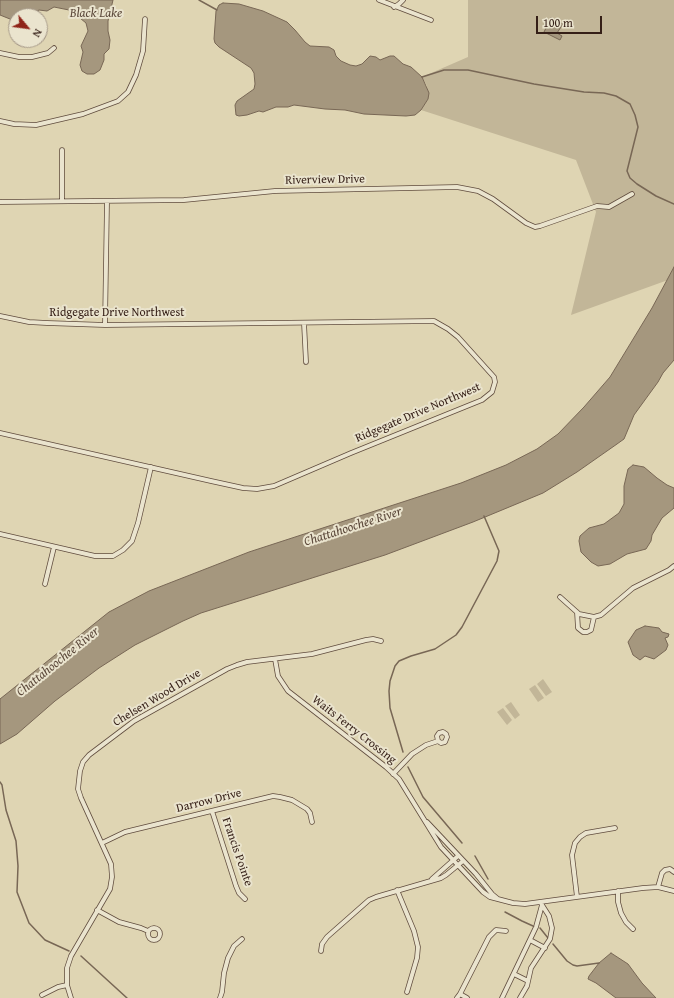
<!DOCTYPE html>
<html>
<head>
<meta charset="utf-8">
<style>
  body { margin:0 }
  #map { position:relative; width:674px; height:998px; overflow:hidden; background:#dfd5b3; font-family:"Gentium Book Plus",serif }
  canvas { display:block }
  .north { position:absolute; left:8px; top:8px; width:40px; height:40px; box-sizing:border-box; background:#eae4ce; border:1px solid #a29585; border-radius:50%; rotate:119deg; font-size:11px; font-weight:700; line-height:16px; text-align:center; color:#351f17 }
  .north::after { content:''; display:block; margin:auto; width:14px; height:18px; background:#8f2418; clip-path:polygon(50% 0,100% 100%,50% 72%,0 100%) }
  .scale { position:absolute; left:536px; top:16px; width:66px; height:18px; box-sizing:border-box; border:2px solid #351f17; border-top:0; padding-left:5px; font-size:12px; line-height:14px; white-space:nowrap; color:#351f17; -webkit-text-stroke:3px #eae4ce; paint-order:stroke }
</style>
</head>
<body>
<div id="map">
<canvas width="674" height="998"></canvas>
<div class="north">N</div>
<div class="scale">100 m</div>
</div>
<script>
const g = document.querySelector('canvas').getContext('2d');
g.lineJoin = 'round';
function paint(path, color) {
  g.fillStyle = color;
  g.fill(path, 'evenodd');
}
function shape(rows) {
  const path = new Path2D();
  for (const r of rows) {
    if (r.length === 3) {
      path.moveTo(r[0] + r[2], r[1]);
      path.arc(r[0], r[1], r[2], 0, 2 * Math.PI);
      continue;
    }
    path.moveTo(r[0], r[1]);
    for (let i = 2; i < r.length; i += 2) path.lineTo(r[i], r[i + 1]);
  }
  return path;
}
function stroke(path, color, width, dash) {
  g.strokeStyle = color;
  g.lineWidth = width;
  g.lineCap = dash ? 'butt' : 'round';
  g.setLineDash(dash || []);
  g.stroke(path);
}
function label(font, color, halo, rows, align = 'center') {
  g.font = font + ' "Gentium Book Plus",serif';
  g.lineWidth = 4;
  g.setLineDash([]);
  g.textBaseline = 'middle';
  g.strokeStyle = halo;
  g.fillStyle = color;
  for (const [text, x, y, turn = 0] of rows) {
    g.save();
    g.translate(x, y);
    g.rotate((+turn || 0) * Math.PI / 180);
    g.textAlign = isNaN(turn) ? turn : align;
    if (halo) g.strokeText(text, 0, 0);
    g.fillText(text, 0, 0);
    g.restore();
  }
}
paint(shape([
  [468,0,674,0,674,267,668,280,571,315,596,212,576,160,421,110,428,99,427,86,422,77,468,57],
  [543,679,552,692,546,696,537,684],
  [535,685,544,698,538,702,529,689],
  [511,702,520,715,515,719,505,706],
  [503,708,512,720,507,725,497,712]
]), '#c2b698');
const water = shape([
  [0,0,113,0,108,21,108,31,110,40,109,49,104,54,104,60,100,70,94,74,87,74,82,71,80,65,83,52,81,46,88,31,86,23,75,14,69,10,54,7,47,11,39,10,29,16,16,16,15,21,0,15,0,0],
  [223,3,239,4,263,11,287,22,295,30,305,42,310,46,329,47,334,50,336,56,341,61,350,65,356,66,362,64,370,56,376,57,380,60,390,56,394,56,403,64,411,67,422,77,429,93,428,99,421,110,415,115,406,116,364,114,345,110,325,109,294,105,288,107,276,107,263,112,259,111,247,115,239,116,236,115,235,105,237,101,254,89,255,84,254,73,251,68,219,47,215,43,214,39,216,11,219,5,223,3],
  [551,18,563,24,557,33,562,36,560,40,544,32,551,18],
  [674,267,674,360,663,373,658,382,634,415,624,439,617,444,577,472,543,493,473,522,385,555,201,613,183,621,135,645,99,668,55,701,17,734,0,744,0,699,109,612,149,591,249,552,461,483,506,465,537,449,558,434,584,407,610,377,652,308,674,267],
  [633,465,644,467,657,478,667,485,674,488,674,508,662,518,652,535,651,541,646,549,627,554,610,564,598,566,591,562,581,552,579,541,580,536,589,528,604,524,619,513,624,504,624,486,628,469,633,465],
  [645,626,659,628,662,632,669,634,668,637,665,638,668,645,666,650,654,659,645,656,640,660,633,655,628,642,636,630,645,626],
  [611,953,628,964,642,983,656,998,616,998,596,983,588,979,589,976,599,963,611,953]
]);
paint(water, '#a5977e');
stroke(water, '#786755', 1);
stroke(shape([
  [199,0,217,10],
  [422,77,444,70,468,70,534,84,584,92,604,93,616,96,630,104,635,115,638,127,627,171,630,178,637,184,656,196,674,204],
  [403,752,390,708,389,691,390,681,395,666,399,661,411,656,435,649,456,635,462,627,497,561,499,551,484,516],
  [408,767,423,797,462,843],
  [0,782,2,785,6,810,16,841,18,866,17,892,29,923,45,940,69,951],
  [475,856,488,879],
  [505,912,522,921,533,926],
  [540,928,548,938],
  [553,944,567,961,573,965,577,966,599,963],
  [81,956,127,998]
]), '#786755', 1.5);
const street = shape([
  [379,0,431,20],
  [394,7,399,4,403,0],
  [0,53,19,57,32,57,48,53,54,48],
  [0,121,14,124,36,125,83,114,118,101,128,92,136,75,143,51,145,19],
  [62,201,62,150],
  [0,202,184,200,275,191,457,187,478,191,493,199,526,223,535,227,540,226,597,206,609,207,632,194],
  [0,316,29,322,47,323,105,325,434,321,448,329,458,337,494,377,495,382,492,392,482,400,351,453,274,486,257,489,243,488,211,481,0,433],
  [304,323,306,362],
  [105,325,107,201],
  [0,534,95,556,113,556,123,550,132,541,138,523,151,467],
  [45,584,54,547],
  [560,597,579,614,594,617,601,615,633,588,669,570,674,566],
  [577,612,578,628,583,632,587,632,591,630,594,617],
  [275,659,278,676,288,691,386,767,399,779,441,847,483,892,490,897,513,903,525,904,643,888,658,887,674,891],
  [393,774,412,754,426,745,438,741,441,743,445,742,447,737,446,734,443,732,439,733,437,736,438,741],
  [212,811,236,886,239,893,245,899],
  [427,822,476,874,492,894,498,899],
  [102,843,125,832,273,796,280,797,292,800,307,809,310,813,312,822],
  [432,879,458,856],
  [658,887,662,873,665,870,670,869,674,872],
  [397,890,414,931,418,947,417,958,407,992],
  [618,891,618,902,621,913,626,922,633,929],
  [577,897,572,855,575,843,580,837,586,833,615,828],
  [97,910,119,922,141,928,148,931],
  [154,934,6],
  [530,940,545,948],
  [321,951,322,944,327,937,369,900,376,897,441,878,446,875,463,861],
  [514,974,528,981],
  [460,994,489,937,496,930,506,931],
  [42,995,58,987,67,985],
  [71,998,67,985,67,968,71,956,110,889,112,877,111,864,81,798,78,789,80,771,83,762,89,755,134,721,227,669,237,665,247,662,312,654,366,640,373,639,381,641],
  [220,998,222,992,224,973,228,958,234,946,242,939],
  [457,998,460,994,467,998],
  [502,998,536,927,542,905,541,902],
  [520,998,527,986,531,968,550,939,552,928,549,916,542,905]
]);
stroke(street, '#604c3e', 5.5);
stroke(street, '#eae4ce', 4);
label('12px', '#351f17', '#eae4ce', [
  ["Riverview Drive",325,180,-1],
  ["Ridgegate Drive Northwest",117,313],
  ["Ridgegate Drive Northwest",418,413,-23],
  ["Chelsen Wood Drive",157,698,-31],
  ["Waits Ferry Crossing",354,730,38],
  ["Darrow Drive",209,801,-14],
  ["Francis Pointe",237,852,71]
]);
label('italic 13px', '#5c493b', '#eae4ce', [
  ["Black Lake",96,14],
  ["Chattahoochee River",353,527,-18],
  ["Chattahoochee River",58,662,-39]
]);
</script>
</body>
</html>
